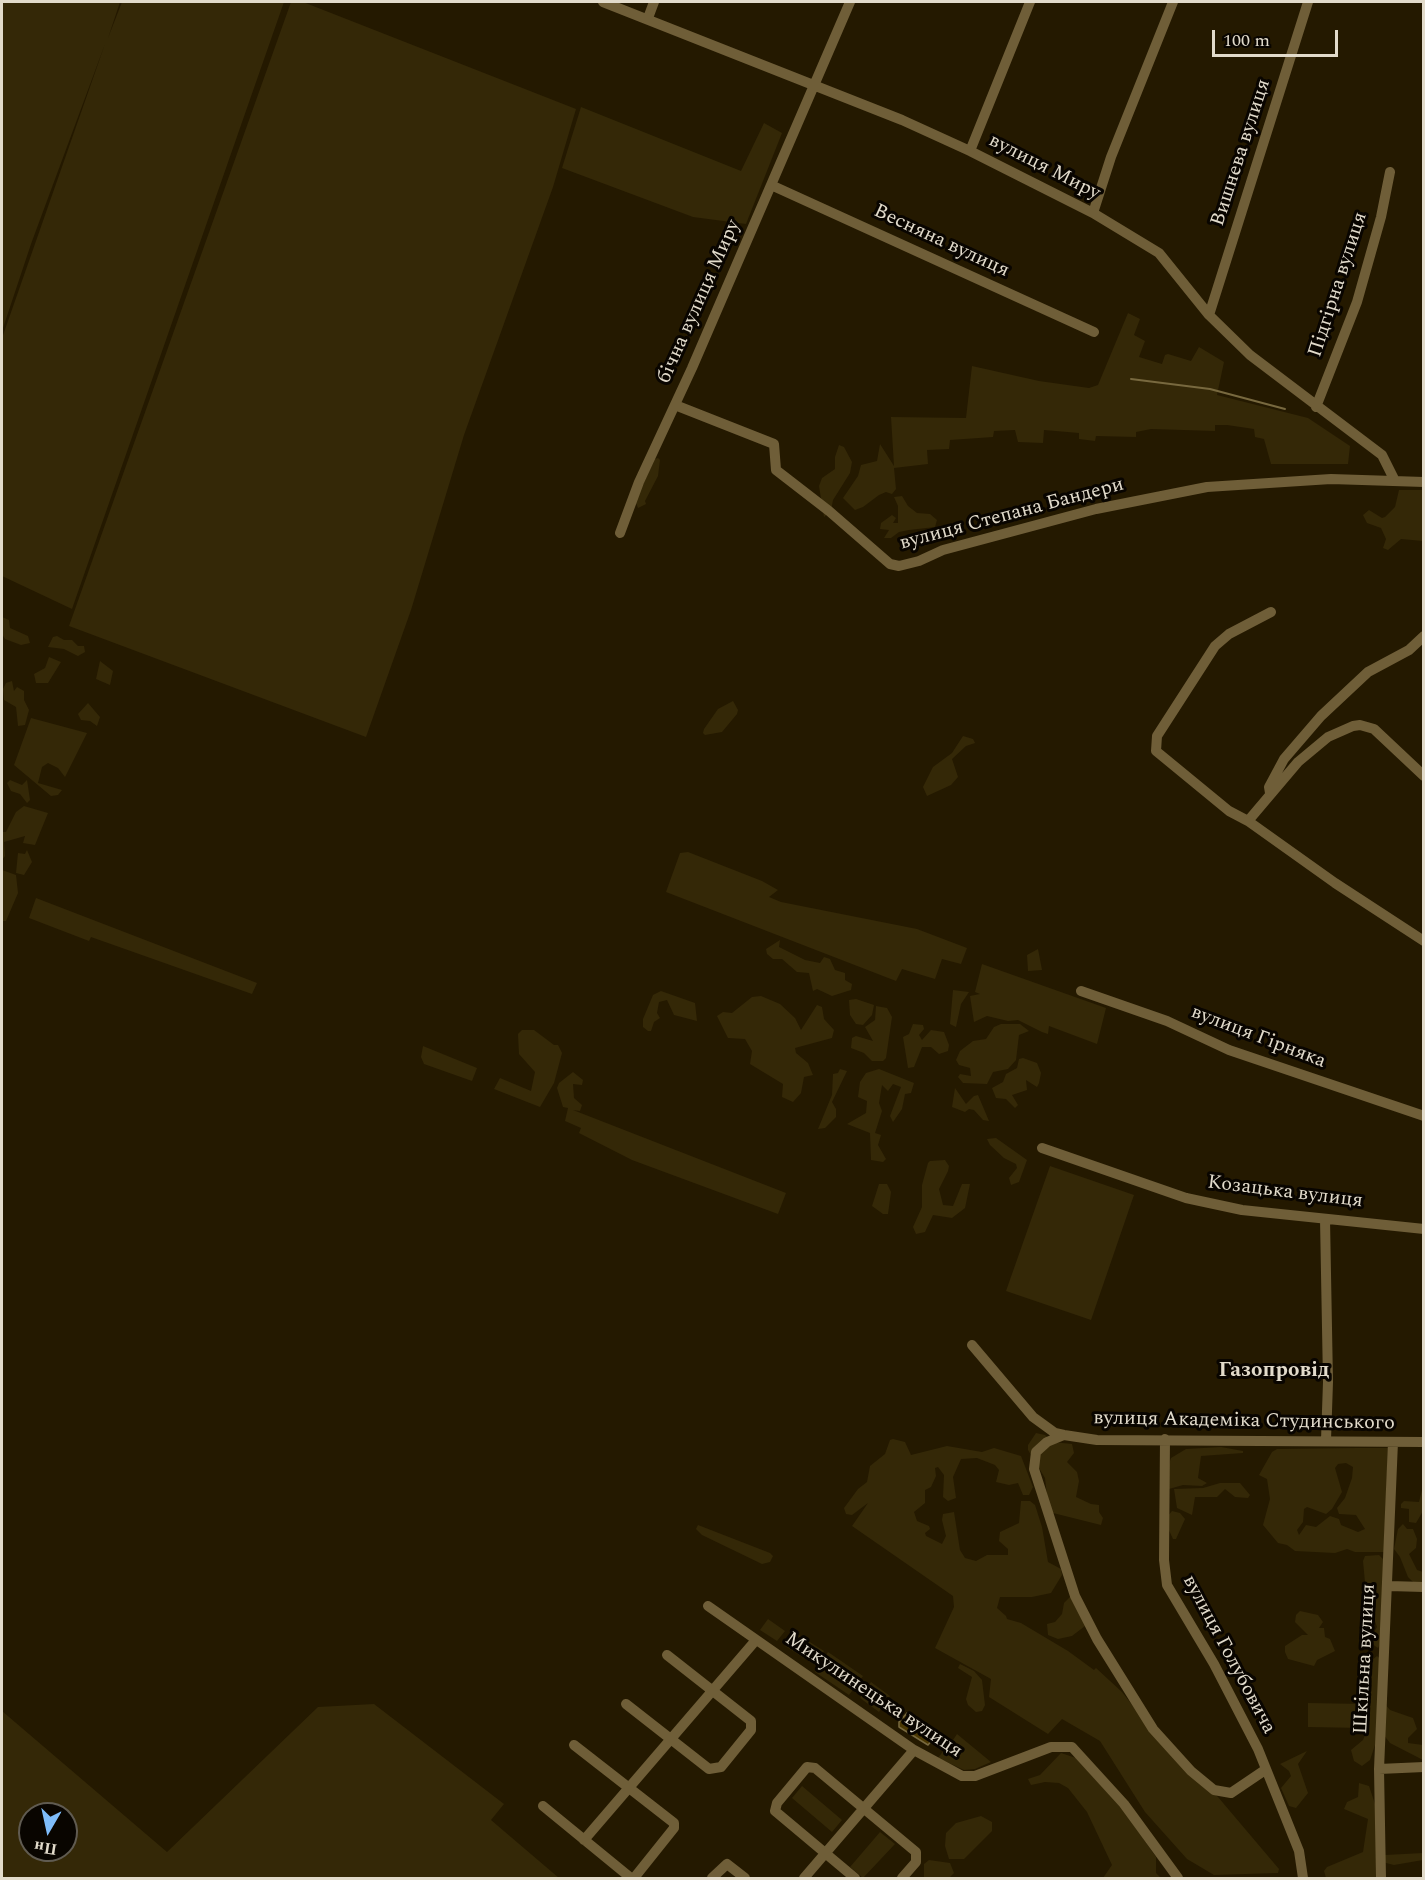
<!DOCTYPE html>
<html>
<head>
<meta charset="utf-8">
<style>
  body { margin:0 }
  #map { position:relative; width:1425px; height:1880px; overflow:hidden; background:#241900; font-family:Spectral,serif }
  canvas { display:block }
  .frame { position:absolute; inset:0; border:3px solid #e2dbcb; pointer-events:none }
  .north { position:absolute; left:18px; top:1802px; width:60px; height:60px; box-sizing:border-box; background:#090500; border:2px solid #605b51; border-radius:50%; rotate:189deg; font-size:16px; font-weight:700; line-height:24px; text-align:center; color:#e2dbcb }
  .north::after { content:''; display:block; margin:auto; width:21px; height:27px; background:#7fbdfa; clip-path:polygon(50% 0,100% 100%,50% 72%,0 100%) }
  .scale { position:absolute; left:1212px; top:30px; width:126px; height:27px; box-sizing:border-box; border:3px solid #e2dbcb; border-top:0; padding-left:8px; font-size:18px; line-height:21px; white-space:nowrap; color:#e2dbcb; -webkit-text-stroke:4px #090500; paint-order:stroke }
</style>
</head>
<body>
<div id="map">
<canvas width="1425" height="1880"></canvas>
<div class="frame"></div>
<div class="north">Пн</div>
<div class="scale">100 m</div>
</div>
<script>
const g = document.querySelector('canvas').getContext('2d');
g.lineJoin = 'round';
function paint(path, color) {
  g.fillStyle = color;
  g.fill(path, 'evenodd');
}
function shape(rows) {
  const path = new Path2D();
  for (const r of rows) {
    path.moveTo(r[0], r[1]);
    for (let i = 2; i < r.length; i += 2) path.lineTo(r[i], r[i + 1]);
  }
  return path;
}
function stroke(path, color, width, dash) {
  g.strokeStyle = color;
  g.lineWidth = width;
  g.lineCap = dash ? 'butt' : 'round';
  g.setLineDash(dash || []);
  g.stroke(path);
}
function label(font, color, halo, rows, align = 'center') {
  g.font = font + ' Spectral,serif';
  g.lineWidth = 6;
  g.setLineDash([]);
  g.textBaseline = 'middle';
  g.strokeStyle = halo;
  g.fillStyle = color;
  for (const [text, x, y, turn = 0] of rows) {
    g.save();
    g.translate(x, y);
    g.rotate((+turn || 0) * Math.PI / 180);
    g.textAlign = isNaN(turn) ? turn : align;
    if (halo) g.strokeText(text, 0, 0);
    g.fillText(text, 0, 0);
    g.restore();
  }
}
paint(shape([
  [2,2,120,2,108,38,122,2,284,2,72,609,2,576,2,338,105,44,31,244,2,331],
  [291,2,303,2,576,109,553,187,464,435,411,610,366,737,69,626],
  [581,107,741,171,764,123,782,133,746,224,693,217,562,168],
  [1128,313,1140,319,1134,335,1145,341,1139,357,1162,364,1165,355,1168,354,1191,361,1199,347,1224,362,1217,395,1308,418,1350,446,1348,464,1271,464,1264,439,1255,437,1254,429,1227,425,1215,425,1215,431,1151,429,1136,432,1136,437,1096,436,1095,441,1079,439,1079,433,1044,430,1043,443,1018,442,1015,430,994,431,993,437,950,440,949,449,927,450,928,464,894,468,896,489,892,494,886,492,879,495,863,507,855,510,843,498,858,476,861,465,877,461,880,444,894,466,891,417,966,418,972,366,1039,381,1089,388,1098,385],
  [839,445,844,447,852,462,850,473,833,500,831,511,824,517,819,486,822,478,835,469,835,457],
  [658,458,660,460,658,476,645,501,646,504,638,508,635,501,655,459],
  [1399,490,1423,490,1423,541,1401,539,1388,550,1383,548,1386,539,1381,528,1367,523,1363,515,1369,510,1382,518,1385,517,1395,507],
  [902,496,908,506,917,513,930,514,937,520,935,527,909,530,899,532,891,538,884,538,889,530,880,529,881,523,892,515,896,518,893,523,898,523,898,506,894,497],
  [2,617,9,620,10,628,28,636,30,643,21,645,5,639,2,634],
  [57,636,64,640,72,640,78,646,84,646,85,652,78,656,64,649,48,647,53,637],
  [49,657,61,662,48,683,36,683,34,674,45,668],
  [100,661,113,671,110,685,96,679],
  [12,681,14,691,17,687,24,691,24,700,29,710,25,725,18,726,16,707,4,700,3,689,6,683],
  [733,701,738,710,737,714,722,732,705,735,703,733,704,729,718,709],
  [88,703,100,717,97,726,90,721,81,720,78,714],
  [31,718,87,733,65,777,58,768,48,763,42,767,38,783,62,790,58,795,51,796,14,765],
  [963,736,973,739,975,743,966,746,952,759,958,777,951,785,927,796,923,787,933,767,952,753],
  [10,780,22,785,27,780,30,800,27,803,20,794,11,791,7,783],
  [24,806,48,813,35,845,23,843,25,836,4,842,5,856,2,860,2,832,6,832,16,812],
  [27,850,32,862,24,875,16,873,18,853,25,854],
  [688,852,762,881,778,890,769,897,781,902,917,929,967,948,961,964,942,959,935,979,902,969,896,981,666,892,680,853],
  [2,870,16,875,18,893,6,921,2,921],
  [36,898,257,983,252,994,91,937,89,941,29,918],
  [780,940,779,947,805,960,820,963,824,957,830,959,835,970,845,973,845,980,852,984,851,990,832,996,817,989,813,991,809,973,797,972,782,959,773,959,767,954,766,949],
  [1038,949,1042,970,1028,971,1027,955],
  [982,964,1106,1008,1097,1044,1049,1026,1048,1034,1042,1032,1018,1020,1008,1021,987,1016,974,1022,970,996,980,994,975,992],
  [953,990,969,992,961,1004,956,1027,950,1024],
  [661,991,695,1003,697,1021,674,1015,667,1000,659,1002,657,1013,660,1018,654,1022,651,1031,648,1031,643,1027,643,1019,653,995],
  [761,996,780,1004,795,1018,801,1030,817,1005,822,1007,824,1019,834,1030,832,1038,795,1048,796,1053,808,1063,813,1075,804,1077,801,1093,793,1102,782,1097,783,1084,750,1064,752,1051,745,1039,728,1038,717,1016,723,1012,732,1013,752,997],
  [856,999,874,1005,872,1015,863,1025,856,1024,850,1015,849,1000],
  [876,1006,887,1008,892,1017,886,1058,883,1061,872,1061,864,1053,851,1048,852,1038,856,1036,873,1041,865,1027,875,1020],
  [913,1024,923,1025,924,1029,919,1035,922,1040,931,1030,944,1032,949,1045,948,1051,939,1054,931,1047,922,1047,914,1067,908,1068,903,1037,909,1034],
  [1001,1024,1020,1024,1029,1031,1019,1035,1016,1060,1008,1069,993,1072,987,1084,963,1083,958,1077,960,1074,971,1076,970,1068,959,1065,956,1060,960,1051,973,1041,986,1039,994,1027],
  [522,1030,534,1030,554,1045,558,1045,562,1053,554,1083,540,1107,494,1089,500,1078,531,1091,535,1072,519,1054,518,1034],
  [423,1046,477,1068,472,1081,424,1064,421,1057],
  [1023,1058,1037,1063,1041,1073,1039,1083,1037,1087,1026,1080,1027,1090,1012,1095,1018,1105,1015,1108,1006,1099,996,1098,992,1088,1003,1082,1006,1074,1017,1068,1019,1059],
  [840,1069,847,1071,832,1102,836,1109,836,1117,825,1128,818,1129,832,1095,833,1074,838,1073],
  [879,1069,914,1083,911,1093,905,1094,902,1109,893,1122,890,1116,901,1087,893,1084,888,1091,882,1085,879,1103,882,1111,875,1133,881,1135,878,1145,886,1159,883,1162,871,1160,870,1133,847,1124,866,1113,867,1101,858,1097,860,1082,866,1073],
  [573,1072,583,1080,582,1085,573,1084,574,1098,582,1105,580,1111,573,1110,786,1193,778,1214,632,1160,579,1133,581,1128,565,1121,568,1108,563,1107,557,1088,559,1083],
  [955,1088,966,1104,974,1096,978,1095,989,1121,983,1120,974,1110,969,1109,965,1112,952,1107],
  [996,1138,1027,1160,1019,1182,1011,1185,1009,1178,1017,1168,1016,1164,1004,1158,990,1145,987,1139],
  [945,1160,949,1166,948,1171,939,1189,943,1205,953,1206,962,1184,970,1184,965,1208,952,1218,933,1215,925,1232,916,1234,913,1227,922,1207,922,1185,928,1163,930,1161],
  [1050,1166,1134,1195,1091,1320,1006,1291],
  [879,1184,887,1184,891,1192,888,1214,883,1214,872,1206],
  [1036,1433,1045,1435,1053,1442,1072,1444,1074,1453,1067,1462,1077,1472,1079,1481,1076,1497,1091,1504,1099,1505,1099,1512,1103,1518,1101,1525,1053,1513,1048,1504,1045,1478,1028,1450,1028,1445],
  [893,1439,905,1442,911,1455,947,1446,982,1452,994,1448,1021,1456,1033,1487,1029,1495,1023,1495,1018,1483,1009,1485,996,1482,999,1470,995,1465,977,1458,961,1459,953,1477,956,1498,948,1501,943,1497,944,1475,938,1467,935,1468,936,1476,931,1487,925,1490,925,1503,914,1512,917,1521,929,1526,930,1529,925,1533,926,1536,942,1544,946,1536,942,1520,943,1514,954,1512,960,1550,965,1558,976,1561,987,1555,1008,1555,1008,1549,999,1541,1000,1532,1019,1523,1021,1501,1030,1501,1035,1505,1042,1527,1048,1562,1061,1569,1062,1575,1051,1593,1032,1597,1000,1597,997,1608,1006,1616,1007,1619,1021,1623,1068,1651,1094,1670,1096,1668,1122,1692,1163,1744,1218,1797,1279,1869,1278,1873,1214,1875,1187,1859,1145,1812,1100,1741,1062,1719,1048,1734,989,1697,991,1679,935,1648,954,1607,953,1596,852,1526,868,1503,852,1515,846,1514,844,1508,858,1489,867,1482,870,1466,885,1454,890,1440],
  [1221,1447,1243,1451,1243,1453,1201,1456,1198,1478,1207,1483,1202,1486,1183,1485,1169,1489,1168,1467,1171,1458,1186,1449],
  [1358,1448,1388,1448,1384,1552,1355,1552,1347,1549,1335,1553,1295,1551,1287,1545,1278,1543,1263,1525,1270,1499,1267,1479,1259,1475,1272,1452,1277,1449],
  [1346,1463,1353,1467,1352,1478,1345,1498,1337,1508,1339,1514,1356,1515,1365,1529,1358,1532,1341,1525,1339,1519,1330,1516,1316,1527,1306,1525,1299,1535,1297,1530,1303,1522,1304,1509,1307,1507,1326,1514,1332,1509,1342,1492,1335,1468,1338,1464],
  [1220,1483,1240,1483,1250,1495,1248,1498,1235,1497,1225,1489,1217,1497,1195,1497,1192,1515,1177,1508,1174,1489,1203,1488],
  [1423,1486,1423,1511,1416,1523,1409,1522,1409,1509,1401,1508,1401,1504,1404,1501,1419,1502],
  [1172,1511,1180,1513,1185,1519,1176,1539,1173,1539,1166,1524,1166,1518],
  [1403,1524,1407,1529,1413,1529,1417,1539,1416,1548,1409,1554,1417,1570,1423,1572,1423,1585,1414,1583,1408,1577,1400,1557,1394,1549,1398,1529],
  [698,1525,770,1553,773,1556,770,1562,762,1564,702,1535,696,1529],
  [1379,1555,1390,1566,1382,1640,1378,1648,1372,1644,1373,1634,1377,1627,1372,1612,1366,1611,1362,1602,1366,1593,1363,1561,1365,1556],
  [1072,1595,1085,1626,1072,1636,1058,1639,1048,1635,1047,1624,1055,1622,1062,1614,1064,1603],
  [1300,1611,1318,1615,1323,1622,1319,1628,1324,1628,1325,1637,1330,1639,1335,1651,1317,1660,1314,1666,1288,1659,1285,1652,1285,1646,1302,1635,1308,1635,1295,1622,1296,1615],
  [768,1619,785,1631,777,1641,760,1630],
  [794,1632,824,1651,815,1665,785,1646],
  [828,1652,863,1676,849,1695,815,1672],
  [1377,1656,1382,1660,1380,1698,1390,1710,1413,1718,1417,1729,1408,1738,1408,1743,1423,1745,1423,1760,1390,1743,1383,1734,1377,1739,1370,1760,1362,1766,1354,1761,1351,1750,1363,1740,1368,1728,1366,1703,1371,1695,1367,1680,1371,1661],
  [960,1664,974,1671,982,1680,985,1705,982,1711,976,1712,968,1705,966,1699,972,1677,958,1668],
  [871,1682,890,1696,879,1712,860,1698],
  [1308,1703,1364,1704,1363,1728,1308,1727],
  [374,1704,504,1804,491,1820,559,1878,2,1878,2,1711,167,1852,318,1707],
  [30,1814,66,1814,66,1850,30,1850],
  [957,1734,991,1762,975,1769,964,1770,938,1758,947,1746,957,1755,963,1748,953,1740],
  [1307,1751,1298,1764,1308,1793,1296,1808,1289,1806,1281,1788,1291,1776,1289,1771,1280,1764],
  [1061,1753,1076,1758,1123,1809,1156,1857,1156,1873,1161,1878,1103,1878,1112,1865,1087,1812,1068,1788,1059,1783,1045,1782,1031,1785,1028,1779,1040,1775],
  [1359,1783,1369,1786,1379,1816,1379,1878,1326,1878,1324,1871,1327,1867,1363,1852,1368,1819,1344,1809,1347,1802,1358,1797],
  [802,1786,842,1820,832,1832,792,1798],
  [981,1816,992,1822,992,1831,964,1859,949,1859,945,1846,946,1833,956,1823],
  [880,1832,895,1844,863,1878,850,1867],
  [1423,1853,1423,1860,1394,1865,1382,1862,1385,1855],
  [929,1860,950,1863,954,1873,949,1878,926,1878,924,1877,924,1864]
]), '#342807');
const water = shape([
  [907,1713,932,1729,936,1735,928,1745,899,1727,899,1722,907,1713]
]);
paint(water, '#4b3803');
stroke(water, '#78693f', 1.5);
stroke(shape([
  [1131,379,1210,389,1285,409]
]), '#78693f', 2);
stroke(shape([
  [603,2,902,120,970,151,1093,213,1159,253,1209,315,1250,355,1382,455,1394,479],
  [648,18,654,2],
  [970,151,1030,2],
  [771,185,1094,332],
  [1093,213,1111,157,1173,2],
  [1209,315,1308,2],
  [675,405,774,444,776,470,829,511,890,564,899,566,919,561,943,550,1096,509,1207,487,1331,479,1424,482],
  [1316,407,1357,302,1381,217,1390,172],
  [620,533,639,482,692,368,850,2],
  [1271,612,1229,634,1215,646,1157,736,1156,751,1229,811,1248,821,1335,883,1424,941],
  [1270,793,1269,787,1284,759,1321,716,1368,672,1409,650,1424,636],
  [1248,821,1298,762,1328,737,1353,726,1360,725,1374,729,1424,776],
  [1081,991,1167,1021,1229,1050,1424,1116],
  [1042,1148,1186,1198,1242,1210,1424,1229],
  [1325,1219,1328,1382,1326,1440],
  [972,1345,1033,1417,1055,1433,1064,1435,1097,1440,1424,1442],
  [1064,1435,1047,1442,1036,1452,1034,1469,1075,1596,1097,1639,1153,1729,1191,1771,1214,1790,1231,1793,1265,1770],
  [1165,1439,1164,1560,1167,1585,1214,1664,1258,1749,1299,1851,1303,1878],
  [1389,1586,1424,1587],
  [708,1606,914,1750,962,1776,975,1776,1051,1747,1072,1747,1124,1804,1178,1878],
  [626,1704,709,1769,721,1767,751,1730,751,1721,667,1655],
  [574,1745,674,1823,674,1828,634,1878],
  [1379,1769,1424,1767],
  [543,1806,631,1878],
  [584,1840,756,1640],
  [712,1878,727,1864,745,1878],
  [804,1878,914,1750],
  [855,1878,775,1811,777,1803,807,1767,815,1768,916,1852,916,1862,902,1878],
  [1381,1878,1379,1769,1393,1442]
]), '#6f5e38', 10);
label('20px', '#e2dbcb', '#090500', [
  ["Вишнева вулиця",1242,153,-72],
  ["вулиця Миру",1044,168,27],
  ["Весняна вулиця",941,242,25],
  ["Підгірна вулиця",1339,285,-72],
  ["бічна вулиця Миру",700,302,-66],
  ["вулиця Степана Бандери",1012,515,-15],
  ["вулиця Гірняка",1258,1038,21],
  ["Козацька вулиця",1285,1193,7],
  ["вулиця Академіка Студинського",1244,1422,1],
  ["вулиця Голубовича",1228,1655,62],
  ["Шкільна вулиця",1366,1659,-87],
  ["Микулинецька вулиця",873,1696,34]
]);
label('bold 21px', '#e2dbcb', '#090500', [
  ["Газопровід",1274,1372]
]);
</script>
</body>
</html>
